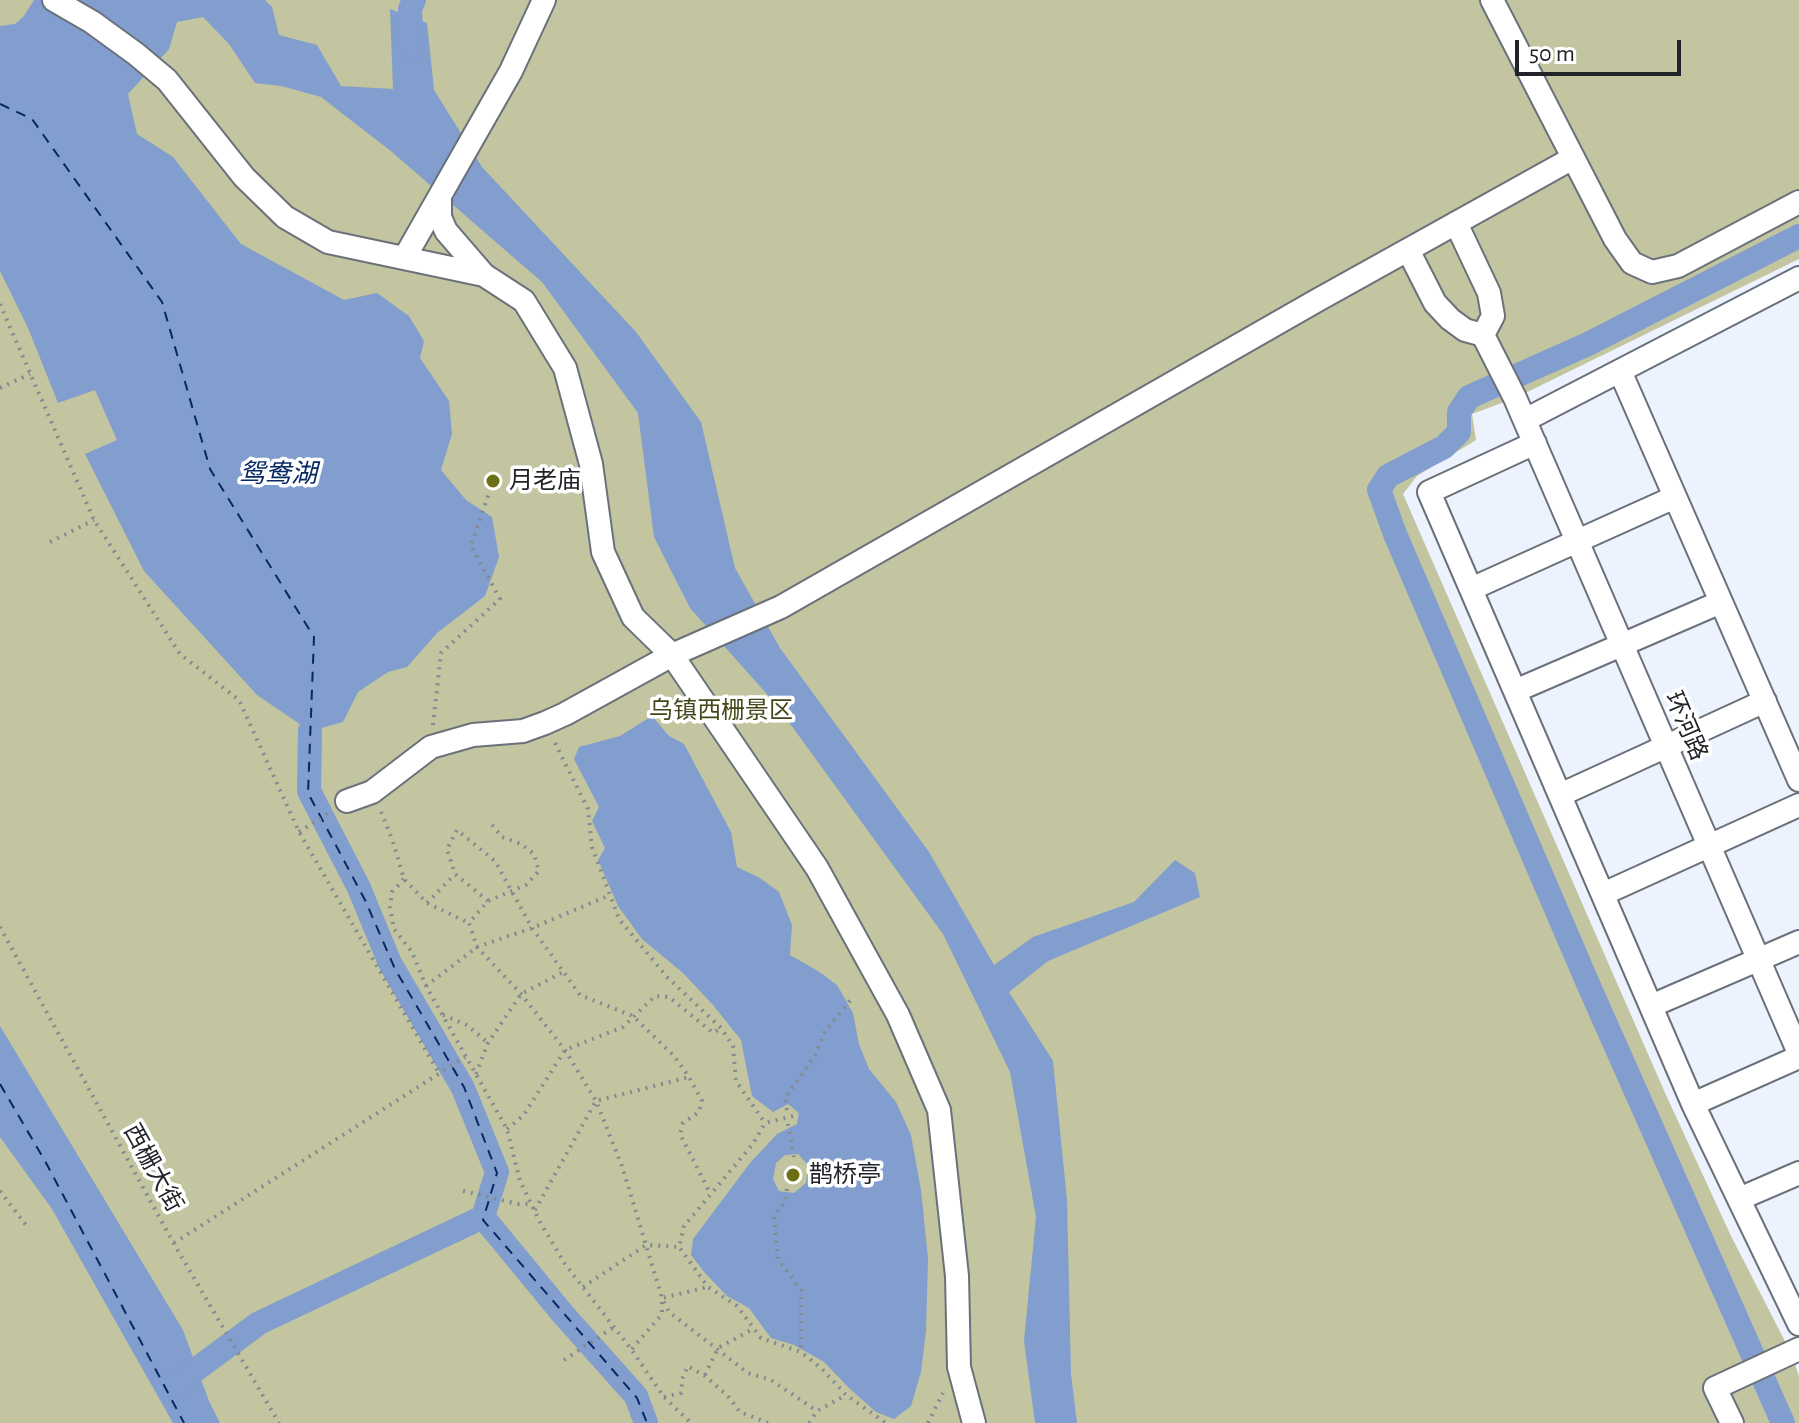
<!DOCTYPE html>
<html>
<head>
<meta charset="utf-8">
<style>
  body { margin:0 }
  #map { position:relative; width:1799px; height:1423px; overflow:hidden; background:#ecf3fe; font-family:"Alegreya Sans",sans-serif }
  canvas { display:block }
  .scale { position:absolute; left:1515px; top:40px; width:166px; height:36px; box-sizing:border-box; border:4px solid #202327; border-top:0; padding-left:10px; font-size:24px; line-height:28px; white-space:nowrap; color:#202327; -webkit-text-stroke:6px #fff; paint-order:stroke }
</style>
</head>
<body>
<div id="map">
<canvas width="1799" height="1423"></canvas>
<div class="scale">50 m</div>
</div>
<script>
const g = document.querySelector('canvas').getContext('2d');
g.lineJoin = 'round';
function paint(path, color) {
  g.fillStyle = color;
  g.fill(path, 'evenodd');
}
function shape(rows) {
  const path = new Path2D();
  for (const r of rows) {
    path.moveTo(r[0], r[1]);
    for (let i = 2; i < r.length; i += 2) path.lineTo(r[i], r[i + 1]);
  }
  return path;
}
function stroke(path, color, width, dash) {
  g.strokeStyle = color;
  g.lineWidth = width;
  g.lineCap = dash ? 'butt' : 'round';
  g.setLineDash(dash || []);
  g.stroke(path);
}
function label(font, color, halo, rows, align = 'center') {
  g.font = font + ' "Alegreya Sans","Noto Sans SC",sans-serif';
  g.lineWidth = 7;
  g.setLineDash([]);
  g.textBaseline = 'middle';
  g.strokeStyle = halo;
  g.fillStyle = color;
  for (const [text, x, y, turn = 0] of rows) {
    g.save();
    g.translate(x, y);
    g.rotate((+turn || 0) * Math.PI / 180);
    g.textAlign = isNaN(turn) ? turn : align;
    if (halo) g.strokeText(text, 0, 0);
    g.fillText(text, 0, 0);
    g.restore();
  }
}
paint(shape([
  [0,0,1799,0,1799,259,1515,398,1472,414,1476,440,1417,476,1403,494,1666,1095,1731,1236,1791,1353,1799,1376,1799,1423,0,1423]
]), '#c2c59f');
paint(shape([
  [34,0,265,0,272,7,279,35,317,45,341,86,393,89,390,9,427,23,434,90,482,167,636,332,701,422,735,568,780,648,929,852,994,965,1033,937,1134,902,1175,860,1195,873,1200,897,1048,961,1009,992,1053,1061,1067,1200,1071,1374,1077,1423,1035,1423,1024,1341,1036,1217,1010,1072,943,934,775,703,690,608,654,537,638,413,542,282,392,152,321,97,281,86,255,83,229,44,203,17,177,22,169,49,128,94,137,134,173,157,241,244,344,300,377,293,409,316,424,341,420,358,449,401,452,434,441,470,466,500,492,517,499,557,485,596,437,633,407,667,388,672,358,692,343,722,310,731,257,695,144,571,85,454,117,440,95,390,58,403,28,328,0,271,0,26,15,24,24,16],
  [652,716,669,736,684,744,731,832,737,867,760,878,779,892,792,925,790,955,818,971,837,985,853,1013,859,1044,869,1069,896,1102,911,1135,921,1190,928,1258,926,1331,921,1372,911,1406,894,1419,876,1412,849,1388,824,1362,794,1345,771,1338,749,1308,727,1296,705,1273,691,1255,693,1239,750,1163,777,1134,797,1124,799,1113,788,1104,773,1112,752,1096,741,1040,713,1005,683,973,642,939,618,906,598,860,605,848,592,821,599,807,574,759,579,747,620,736],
  [798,1154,808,1165,806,1183,794,1193,779,1191,773,1179,776,1163,785,1155],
  [0,1026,183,1330,209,1401,220,1423,173,1423,52,1209,0,1137]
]), '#819ecf');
stroke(shape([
  [412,49,410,9,414,0],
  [483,1217,562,1313,636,1396,646,1423],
  [175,1385,259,1323,483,1217,497,1172,463,1088,390,963,359,888,309,791,310,731],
  [1783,1423,1589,986,1395,534,1379,490,1388,476,1444,447,1459,432,1459,412,1469,397,1588,344,1799,236]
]), '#819ecf', 24);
stroke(shape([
  [0,104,32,119,162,302,210,469,314,637,308,793,365,900,395,969,464,1087,497,1173,483,1220,637,1398,647,1423],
  [0,1084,45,1161,184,1423]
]), '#072862', 2, [10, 8]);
const minor = shape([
  [54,0,92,22,136,54,167,80,244,177,285,217,328,242,484,275,524,301,565,368,591,464,603,552,633,617,672,655,817,868,898,1015,939,1110,957,1276,959,1367,974,1423],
  [1492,0,1615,239,1632,263,1652,272,1678,266,1799,202],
  [440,200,440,217,446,231,484,275],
  [1456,223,1489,293,1493,316,1483,335],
  [1408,250,1435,303,1450,319,1465,330,1483,335,1515,398,1799,1053],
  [405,257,511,71,544,0],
  [1620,371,1799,780],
  [1525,420,1799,278],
  [1535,443,1429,492,1693,1104,1799,1324],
  [1471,589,1675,497],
  [1515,691,1721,602],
  [1560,795,1765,701],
  [347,801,372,792,431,747,473,735,523,731,545,723,565,714,672,655,781,607,1316,301,1573,158],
  [1603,894,1799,805],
  [1651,1006,1799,942],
  [1693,1104,1799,1057],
  [1739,1199,1799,1173],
  [1732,1423,1715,1388,1799,1349]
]);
stroke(minor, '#6b717a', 26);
stroke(shape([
  [0,304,94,520,180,654,239,700,299,832,439,1073],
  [0,388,30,374],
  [50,542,94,520],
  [433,725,441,653,500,599,471,546,493,481],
  [555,743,588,809,592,847,619,919,668,978,721,1028,733,1046,736,1081,765,1123],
  [381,812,393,841],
  [492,825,502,837,521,844,534,854,539,871,526,885,488,901,469,923,477,947,521,994,565,1050,596,1101,622,1166,662,1298,669,1312,748,1373,771,1380,817,1411],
  [299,832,331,811],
  [393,842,404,879,427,903,469,923],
  [404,879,392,892,390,907,394,929,412,952,426,986,507,1129,520,1181,540,1222,565,1264,631,1349,664,1397,691,1423],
  [488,901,455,874,447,849,457,830,495,861,532,928,580,995,633,1016,674,1056,689,1077,702,1101,699,1112,683,1123,680,1134,710,1193],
  [427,903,455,874],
  [0,927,174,1244,279,1423],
  [426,986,477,947,532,928,610,895],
  [443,1015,467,1025,488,1043],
  [476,1074,488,1043,521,994,565,971],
  [787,1110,785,1098,814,1057,825,1031,853,997],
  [793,1116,765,1123,753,1144,684,1226,679,1247,708,1287,737,1306,761,1338,801,1352,822,1369,846,1395,886,1423],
  [788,1124,794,1157],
  [507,1129,523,1116,565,1050,623,1027,655,996,669,997,713,1033,721,1028],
  [787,1189,785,1202,774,1216,778,1259,801,1290,801,1348],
  [0,1191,29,1229],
  [463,1191,518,1204,531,1204],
  [535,1210,596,1101,689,1077],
  [174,1243,465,1057],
  [583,1287,646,1245,679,1247],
  [632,1349,662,1314,662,1298,708,1287],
  [564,1360,614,1327],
  [705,1375,718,1348,753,1329],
  [664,1397,681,1393,683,1377,688,1366,705,1376,728,1396,740,1412,768,1423],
  [809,1423,817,1411,846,1395],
  [928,1423,943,1393]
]), '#848990', 4, [2, 6]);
stroke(minor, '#fff', 22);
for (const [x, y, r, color] of [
  [493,481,8,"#6b6e12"],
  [793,1175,8,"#6b6e12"]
]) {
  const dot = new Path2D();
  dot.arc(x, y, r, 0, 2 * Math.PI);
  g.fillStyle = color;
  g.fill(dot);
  stroke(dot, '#fff', 3);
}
label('24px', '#202327', '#fff', [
  ["月老庙",509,481],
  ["鹊桥亭",809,1175]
], 'left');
label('24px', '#45471a', '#fff', [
  ["乌镇西栅景区",721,711]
]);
label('24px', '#202327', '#fff', [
  ["环河路",1686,726,67],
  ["西栅大街",153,1168,61]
]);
label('italic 26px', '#072862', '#fff', [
  ["鸳鸯湖",278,474]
]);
</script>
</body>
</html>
